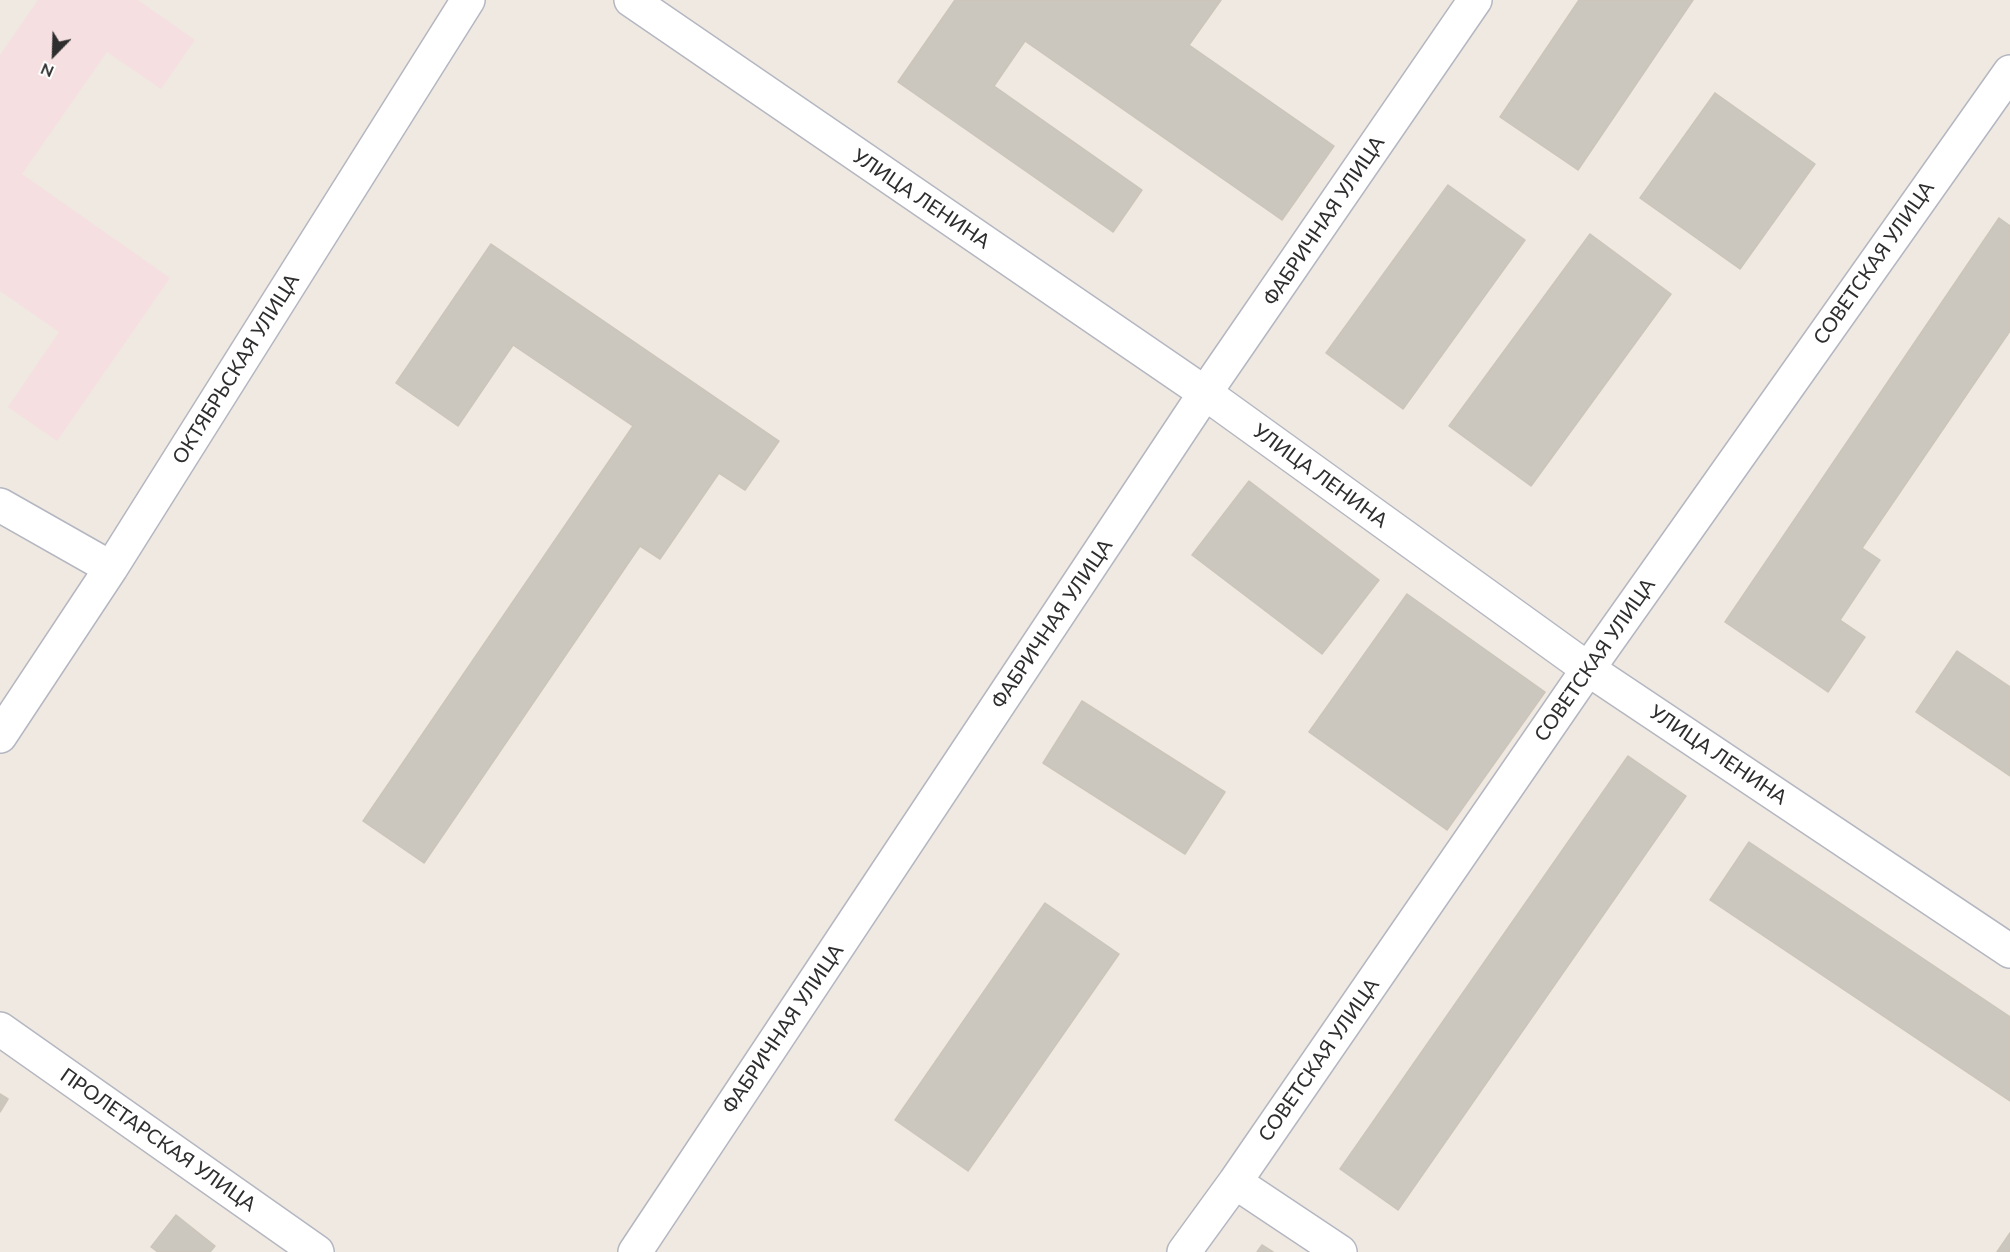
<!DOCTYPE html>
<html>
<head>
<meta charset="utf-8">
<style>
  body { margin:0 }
  #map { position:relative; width:2010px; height:1252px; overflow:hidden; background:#efe9e1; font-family:Lato,sans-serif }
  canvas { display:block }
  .north { position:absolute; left:24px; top:24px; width:60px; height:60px; -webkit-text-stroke:4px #fff; paint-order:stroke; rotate:203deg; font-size:16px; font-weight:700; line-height:24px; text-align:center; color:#2e2e2e }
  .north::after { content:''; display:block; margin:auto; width:21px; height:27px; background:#2e2e2e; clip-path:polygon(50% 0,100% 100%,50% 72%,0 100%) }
</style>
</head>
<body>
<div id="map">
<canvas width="2010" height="1252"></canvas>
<div class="north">N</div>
</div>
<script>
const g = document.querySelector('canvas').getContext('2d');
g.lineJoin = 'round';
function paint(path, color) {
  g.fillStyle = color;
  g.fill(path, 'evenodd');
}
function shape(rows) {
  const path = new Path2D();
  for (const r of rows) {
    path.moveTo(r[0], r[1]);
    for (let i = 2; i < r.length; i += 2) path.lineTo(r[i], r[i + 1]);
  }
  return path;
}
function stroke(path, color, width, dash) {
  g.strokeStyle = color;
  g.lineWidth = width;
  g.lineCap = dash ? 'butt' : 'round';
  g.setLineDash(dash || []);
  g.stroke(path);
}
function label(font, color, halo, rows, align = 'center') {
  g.font = font + ' Lato,sans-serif';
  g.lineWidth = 5;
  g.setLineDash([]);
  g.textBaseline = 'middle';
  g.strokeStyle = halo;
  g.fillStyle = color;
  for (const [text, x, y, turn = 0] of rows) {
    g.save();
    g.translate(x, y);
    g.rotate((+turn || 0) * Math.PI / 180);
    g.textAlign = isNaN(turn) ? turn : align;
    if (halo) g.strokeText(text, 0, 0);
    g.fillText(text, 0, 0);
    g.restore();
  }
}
paint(shape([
  [38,0,138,0,195,40,161,89,107,52,22,174,170,278,57,441,8,407,59,332,0,291,0,55]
]), '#f5dfe0');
const building = shape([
  [955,0,1221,0,1189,45,1334,146,1282,220,1025,41,994,86,1142,190,1113,232,898,82,955,0],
  [1579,0,1693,0,1578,170,1500,117,1579,0],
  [1715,93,1815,164,1740,269,1640,198,1715,93],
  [1448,185,1525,240,1403,409,1326,353,1448,185],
  [1999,218,2010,226,2010,331,1862,548,1880,560,1840,620,1865,637,1828,692,1725,622,1999,218],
  [1590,234,1671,294,1531,486,1449,426,1590,234],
  [491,244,779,441,745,490,719,473,660,559,640,546,424,863,363,821,633,426,513,345,458,426,396,383,491,244],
  [1249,481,1379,580,1322,654,1192,555,1249,481],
  [1407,594,1545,692,1447,830,1309,732,1407,594],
  [1957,651,2010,687,2010,776,1916,712,1957,651],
  [1082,701,1225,792,1185,854,1043,763,1082,701],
  [1628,756,1686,796,1398,1210,1340,1169,1628,756],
  [1749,842,2010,1017,2010,1101,1710,900,1749,842],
  [1045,903,1119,954,968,1171,895,1120,1045,903],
  [0,1094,8,1099,0,1112,0,1094],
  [176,1215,215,1246,210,1252,158,1252,151,1247,176,1215],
  [2010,1233,2010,1252,1997,1252,2010,1233],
  [1262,1245,1273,1252,1257,1252,1262,1245]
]);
paint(building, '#cbc7bf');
stroke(building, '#cbc5ba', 1.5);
const minor = shape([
  [631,0,1205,393,1588,669,2010,951],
  [0,505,111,568],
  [0,736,111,568,468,0],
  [0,1029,317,1252],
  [1235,1182,1340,1252],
  [635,1252,1205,393,1475,0],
  [1184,1252,1235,1182,1588,669,2010,72]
]);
stroke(minor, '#b4b7c1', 36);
stroke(minor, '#fff', 33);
label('20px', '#2e2e2e', '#fff', [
  ["УЛИЦА ЛЕНИНА",921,199,34],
  ["ФАБРИЧНАЯ УЛИЦА",1324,221,-56],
  ["СОВЕТСКАЯ УЛИЦА",1874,263,-55],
  ["ОКТЯБРЬСКАЯ УЛИЦА",236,369,-58],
  ["УЛИЦА ЛЕНИНА",1320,476,36],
  ["ФАБРИЧНАЯ УЛИЦА",1052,624,-56],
  ["СОВЕТСКАЯ УЛИЦА",1595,660,-55],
  ["УЛИЦА ЛЕНИНА",1718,755,34],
  ["ФАБРИЧНАЯ УЛИЦА",783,1029,-56],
  ["СОВЕТСКАЯ УЛИЦА",1319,1060,-55],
  ["ПРОЛЕТАРСКАЯ УЛИЦА",158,1140,35]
]);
</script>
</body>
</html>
